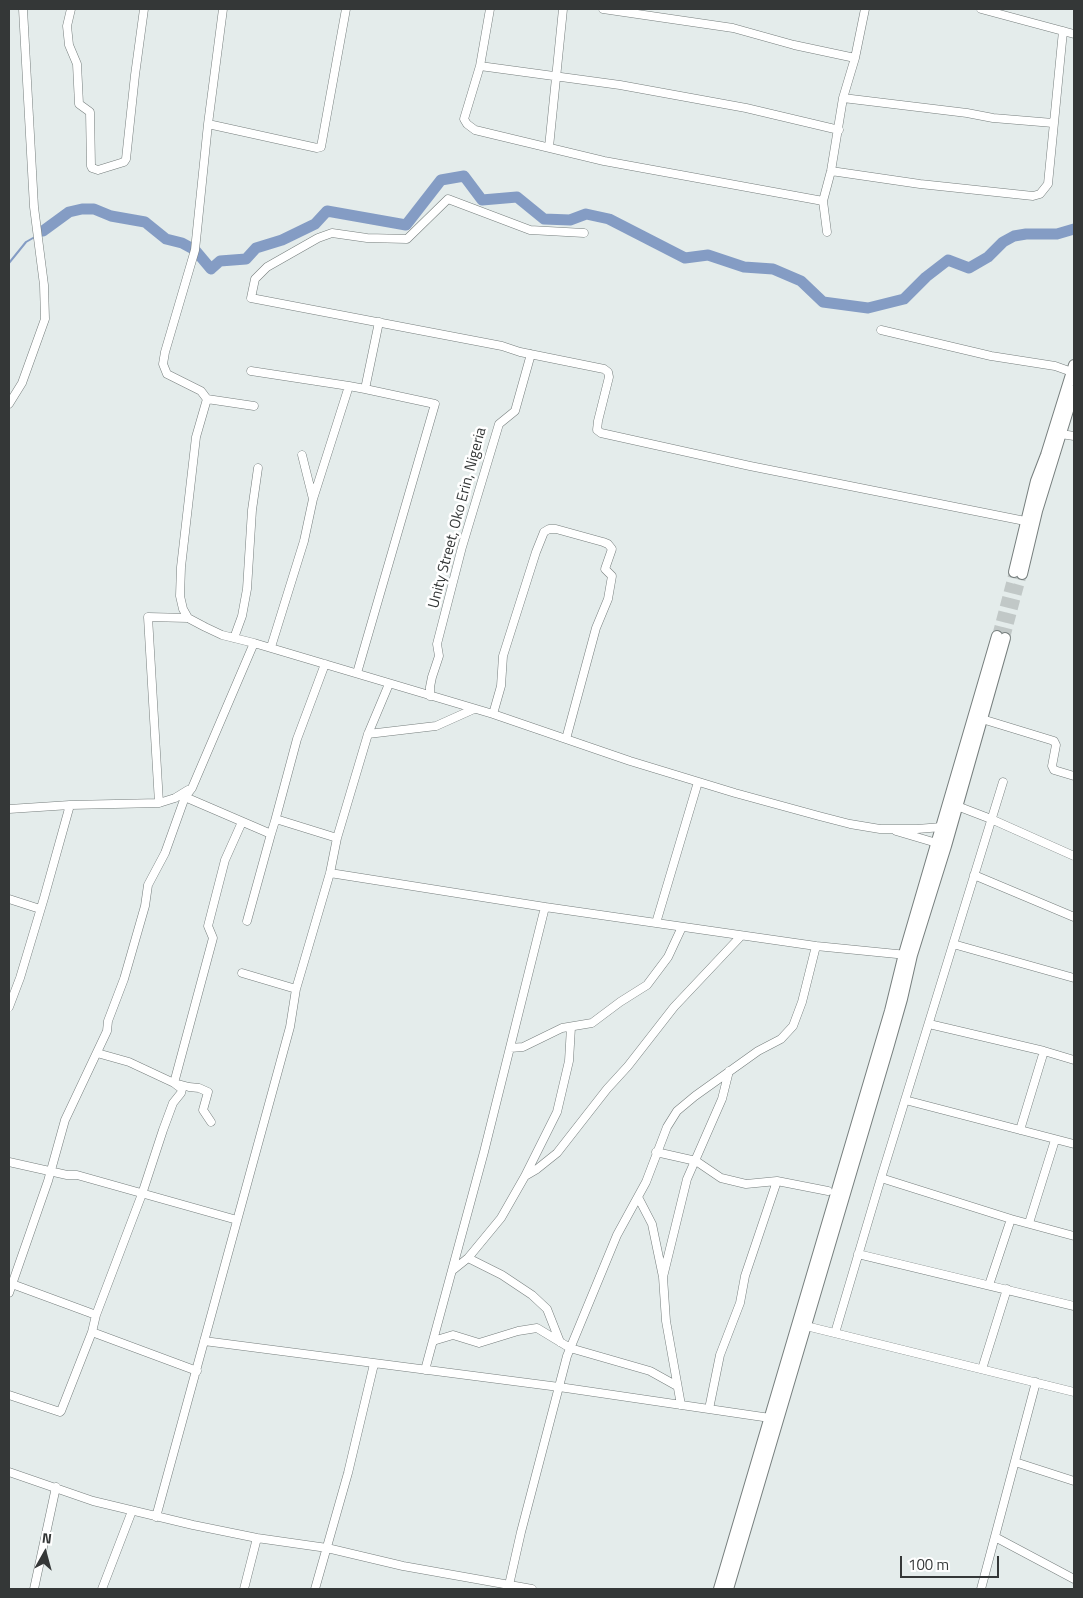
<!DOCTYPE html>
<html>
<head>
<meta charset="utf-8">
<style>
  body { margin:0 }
  #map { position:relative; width:1083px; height:1598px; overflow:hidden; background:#e4eceb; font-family:"Titillium Web",sans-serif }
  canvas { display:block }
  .frame { position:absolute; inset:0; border:10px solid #343737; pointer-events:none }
  .north { position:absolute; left:20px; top:1528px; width:50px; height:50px; -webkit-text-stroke:4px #fff; paint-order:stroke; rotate:7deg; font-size:14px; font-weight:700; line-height:20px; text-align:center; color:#343737 }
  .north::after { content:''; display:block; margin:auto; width:18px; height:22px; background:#343737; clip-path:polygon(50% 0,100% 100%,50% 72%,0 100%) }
  .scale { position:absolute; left:900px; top:1556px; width:99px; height:22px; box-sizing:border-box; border:2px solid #343737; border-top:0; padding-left:6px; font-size:15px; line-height:18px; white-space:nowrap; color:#343737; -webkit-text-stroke:4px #fff; paint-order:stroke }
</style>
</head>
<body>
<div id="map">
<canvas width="1083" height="1598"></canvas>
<div class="frame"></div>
<div class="north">N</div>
<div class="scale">100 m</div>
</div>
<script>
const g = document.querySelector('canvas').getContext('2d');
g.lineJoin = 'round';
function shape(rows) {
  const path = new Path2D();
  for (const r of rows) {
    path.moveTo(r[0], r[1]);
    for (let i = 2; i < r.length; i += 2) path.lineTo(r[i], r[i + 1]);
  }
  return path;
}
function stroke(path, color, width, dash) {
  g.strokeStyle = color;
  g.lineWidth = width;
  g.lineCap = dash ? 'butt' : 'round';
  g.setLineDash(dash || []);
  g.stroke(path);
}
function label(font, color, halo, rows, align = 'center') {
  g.font = font + ' "Titillium Web",sans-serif';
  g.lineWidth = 5;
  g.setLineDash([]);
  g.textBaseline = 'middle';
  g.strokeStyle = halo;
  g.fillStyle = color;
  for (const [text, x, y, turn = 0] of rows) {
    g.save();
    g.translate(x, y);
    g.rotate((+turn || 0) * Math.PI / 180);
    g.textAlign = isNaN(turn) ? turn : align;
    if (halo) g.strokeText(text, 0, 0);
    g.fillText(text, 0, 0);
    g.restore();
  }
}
stroke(shape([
  [9,263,26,242,33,238]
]), '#849cc4', 2);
stroke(shape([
  [43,231,69,212,82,209,94,209,111,216,145,222,166,239,182,243,195,250,211,269,220,261,246,259,256,248,282,240,315,224,327,211,406,225,441,180,464,176,482,200,517,197,544,219,570,220,586,214,609,219,685,258,708,255,744,267,773,269,801,281,823,302,868,308,904,299,926,277,948,260,969,268,988,257,1003,242,1014,236,1026,234,1057,234,1074,229]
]), '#849cc4', 11);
stroke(shape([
  [997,636,1014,572],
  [1005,638,1022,574]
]), '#c1c8c7', 10, [10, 5]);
const minor = shape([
  [71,9,67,26,69,45,77,64,79,104,90,112,91,166,92,168,98,170,124,162,126,159,135,75,144,9],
  [223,9,208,124,195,250,165,352,163,364,167,374,201,391,207,399,196,437,181,567,180,596,183,609,188,618,205,627,222,635,254,643],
  [490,9,480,66,464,119,467,124,475,130,604,161,823,201],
  [603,9,733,28,794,45,855,58],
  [981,9,1074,34],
  [480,66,620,85,746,108,839,130],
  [843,98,967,113,993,118,1053,123],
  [208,124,317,148,321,147,346,9],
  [549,147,563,9],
  [831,171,920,184,1033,196,1040,194,1048,184,1063,31],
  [827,232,823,201,831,171,843,98,855,58,865,9],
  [584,233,530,230,448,199,407,239,367,238,332,233,318,238,267,267,255,279,251,298,502,346,520,352,604,369,608,372,609,377,598,421,597,430,601,433,750,466,1030,522],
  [881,330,991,356,1055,366,1072,372],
  [251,371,349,386],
  [207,399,254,406],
  [9,404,22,383,45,319,44,285,34,207,23,9],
  [1061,434,1074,436],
  [313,499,349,386,365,389,379,322],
  [234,638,242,616,247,589,252,510,258,468],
  [271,647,304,541,313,499,302,455],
  [357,673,435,404,365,389],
  [430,696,430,687,432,677,439,656,437,644,462,547,499,424,515,411,531,354],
  [493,714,501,686,503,656,536,552,544,532,549,529,556,529,603,542,608,544,612,549,605,569,612,576,608,599,596,628,566,739],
  [982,719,1054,741,1056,745,1052,766,1054,770,1074,776],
  [368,734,436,726,474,709],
  [185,797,271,834,275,821,279,820,337,838],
  [159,803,148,617,188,618],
  [957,806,991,819,1074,856],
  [9,809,70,805,159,803,175,798,188,790],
  [275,821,297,739,325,664],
  [896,831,940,844],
  [330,873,545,907,816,946,907,955],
  [974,875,1074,917],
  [9,899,40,909],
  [247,921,271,834],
  [656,923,698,782],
  [953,944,1074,978],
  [242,973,296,989],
  [9,1007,20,978,44,898,70,805],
  [929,1024,1044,1051,1074,1060],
  [510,1048,523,1047,562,1028,592,1023,620,1002,647,985,668,957,682,927],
  [97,1053,129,1062,174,1083,189,1087,199,1088,208,1092,203,1110,211,1122],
  [905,1100,1074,1144],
  [1020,1130,1044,1051],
  [656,1152,696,1161,721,1178,746,1184,777,1181],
  [9,1162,67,1175,77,1175,237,1220],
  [525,1176,557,1112,569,1061,571,1027],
  [881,1178,1011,1219,1074,1236],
  [638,1197,652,1224,663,1277,666,1321,681,1405],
  [1029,1223,1055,1140],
  [858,1254,1074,1306],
  [468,1258,501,1218,525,1176,537,1169,557,1153,607,1089,628,1066,674,1007,741,936],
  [453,1270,468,1258,502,1275,532,1295,547,1309,560,1342],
  [663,1277,687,1179,722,1099,729,1071],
  [12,1284,96,1315],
  [989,1285,1011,1219],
  [9,1293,48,1181,65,1120,107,1031,108,1021,124,979,145,906,148,885,165,853,185,797,192,788,254,643,493,714,630,761,735,793,819,816,850,824,880,829,917,829,942,827],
  [806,1326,1074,1392],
  [92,1332,197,1371],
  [835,1333,881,1178,1003,782],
  [204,1341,559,1387,770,1418],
  [433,1341,453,1335,479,1343,518,1331,537,1328,570,1348,650,1371,677,1386],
  [982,1369,1007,1289],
  [425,1370,484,1152,545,907],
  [9,1395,60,1412,61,1411,92,1332,96,1315,142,1194,163,1130,173,1103,181,1093,182,1089,174,1083,213,938,208,926,225,860,242,822],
  [709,1409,720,1355,740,1303,745,1276,777,1181,828,1191],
  [1015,1462,1074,1481],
  [9,1472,93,1501,193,1525,257,1538,327,1548,403,1566,532,1589],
  [156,1517,290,1027,296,989,330,873,337,838,368,734,389,684],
  [995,1537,1074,1579],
  [509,1585,521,1532,567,1356,617,1235,646,1182,667,1127,677,1111,695,1096,758,1051,781,1039,793,1026,802,1002,816,946],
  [34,1589,56,1487],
  [102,1589,132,1511],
  [244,1589,257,1538],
  [315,1589,348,1473,374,1364],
  [981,1589,1036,1382]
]);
const major = shape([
  [1014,572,1036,481,1046,455,1074,365],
  [1022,574,1037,511,1074,391],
  [719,1589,890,1011,904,954,997,636],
  [728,1589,888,1048,902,999,912,955,946,846,1005,638]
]);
stroke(minor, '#767e7d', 9);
stroke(major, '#767e7d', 12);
stroke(minor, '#fff', 8);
stroke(major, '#fff', 10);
label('15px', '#343737', '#fff', [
  ["Unity Street, Oko Erin, Nigeria",458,518,-75]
]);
</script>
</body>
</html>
